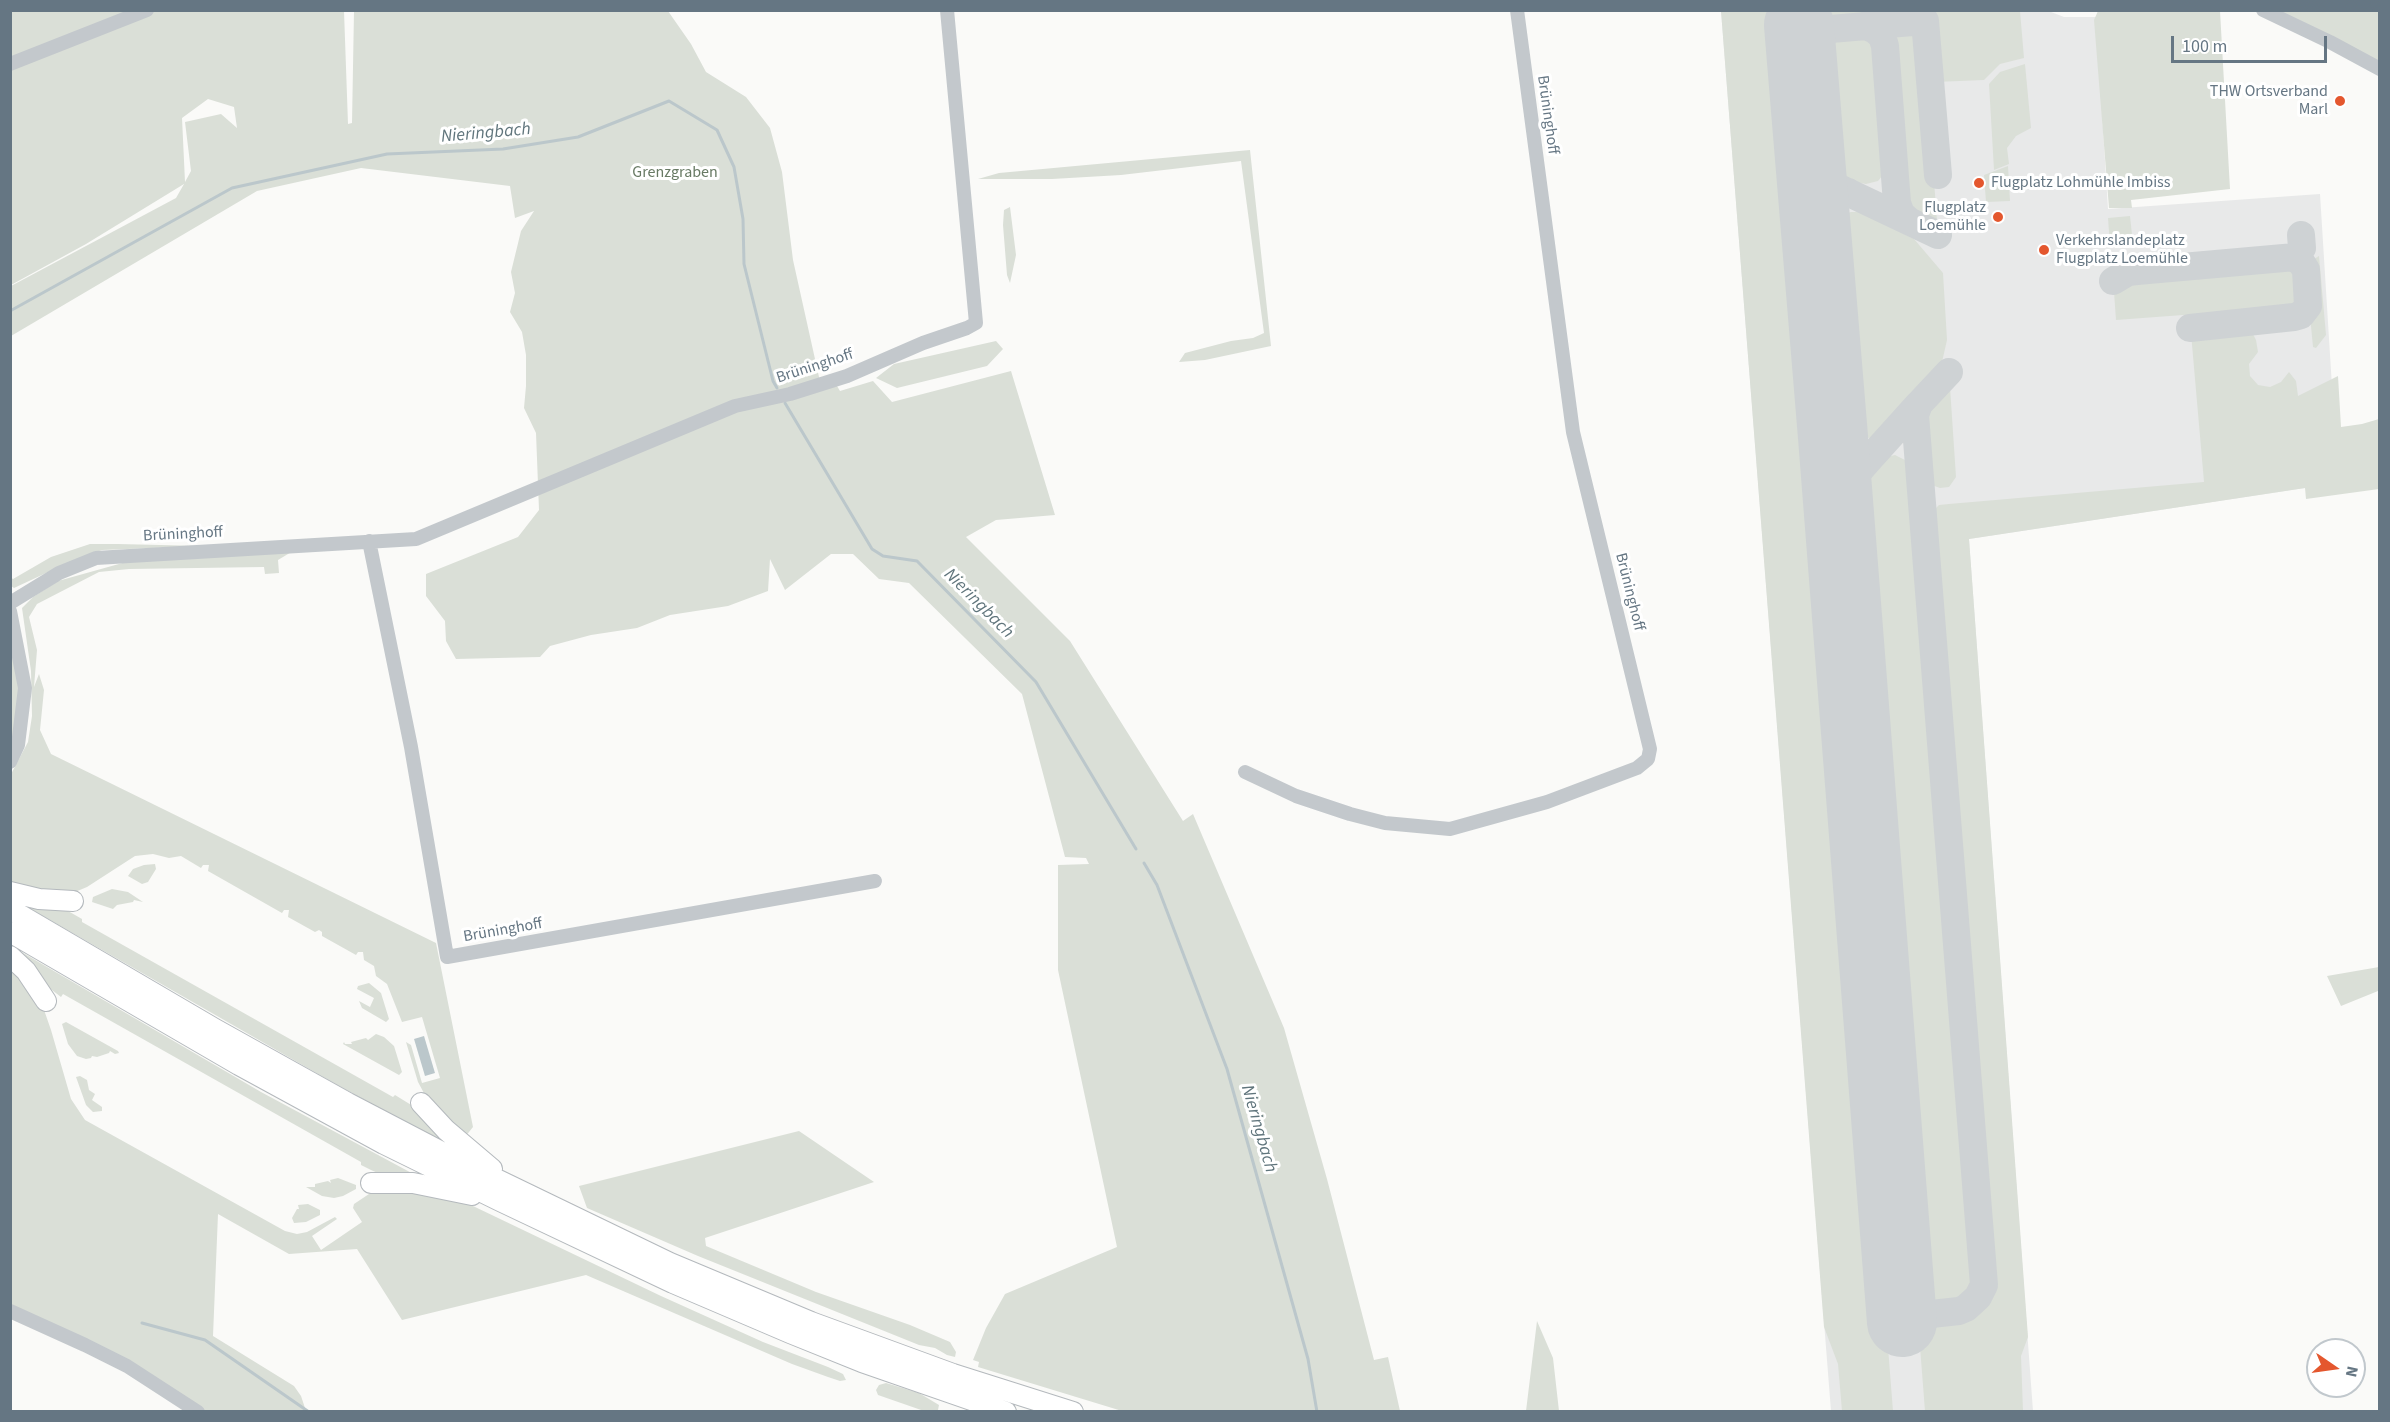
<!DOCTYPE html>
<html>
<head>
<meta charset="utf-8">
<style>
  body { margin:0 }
  #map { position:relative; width:2390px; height:1422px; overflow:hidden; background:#fafaf8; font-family:"Source Sans 3",sans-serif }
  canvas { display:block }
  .frame { position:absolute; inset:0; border:12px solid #657683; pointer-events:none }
  .north { position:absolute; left:2306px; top:1338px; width:60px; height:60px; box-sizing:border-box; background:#fff; border:2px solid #c1c8cd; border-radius:50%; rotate:103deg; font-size:16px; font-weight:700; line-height:24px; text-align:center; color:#657683 }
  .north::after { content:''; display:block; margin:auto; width:21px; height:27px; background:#e4572e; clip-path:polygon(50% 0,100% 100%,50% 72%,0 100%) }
  .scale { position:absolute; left:2171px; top:36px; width:156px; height:27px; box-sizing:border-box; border:3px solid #657683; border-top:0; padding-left:8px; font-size:18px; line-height:21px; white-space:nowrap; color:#657683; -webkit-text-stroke:4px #fff; paint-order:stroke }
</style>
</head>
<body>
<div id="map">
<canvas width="2390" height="1422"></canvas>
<div class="frame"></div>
<div class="north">N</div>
<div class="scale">100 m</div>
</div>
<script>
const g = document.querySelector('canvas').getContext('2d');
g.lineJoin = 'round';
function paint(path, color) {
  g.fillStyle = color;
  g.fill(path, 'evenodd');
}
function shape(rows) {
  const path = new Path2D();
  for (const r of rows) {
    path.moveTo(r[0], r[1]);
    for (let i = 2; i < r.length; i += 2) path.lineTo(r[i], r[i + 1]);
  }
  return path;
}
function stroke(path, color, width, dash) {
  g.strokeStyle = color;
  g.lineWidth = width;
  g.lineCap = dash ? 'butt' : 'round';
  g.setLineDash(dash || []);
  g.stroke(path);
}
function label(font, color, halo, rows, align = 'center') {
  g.font = font + ' "Source Sans 3",sans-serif';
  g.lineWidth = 6;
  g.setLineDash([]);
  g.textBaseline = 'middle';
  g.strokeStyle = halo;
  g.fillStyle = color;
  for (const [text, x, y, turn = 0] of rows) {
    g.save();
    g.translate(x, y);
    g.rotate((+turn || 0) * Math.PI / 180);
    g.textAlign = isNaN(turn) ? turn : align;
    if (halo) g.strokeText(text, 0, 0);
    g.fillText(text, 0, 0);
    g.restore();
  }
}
paint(shape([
  [2046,10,2064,17,2096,17,2108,209,2320,194,2338,483,1969,539,2033,1411,1831,1411,1721,11]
]), '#e8e9e9');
paint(shape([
  [10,11,344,11,348,124,352,123,354,11,668,11,691,44,706,72,746,97,770,128,782,172,793,260,821,386,834,381,840,391,873,381,892,402,1011,371,1055,515,996,520,966,537,1070,641,1183,821,1193,814,1284,1028,1327,1179,1374,1360,1388,1357,1400,1411,1122,1411,978,1367,979,1362,973,1360,986,1328,1005,1294,1117,1247,1058,970,1058,865,1089,864,1086,858,1065,857,1022,694,909,583,879,579,853,554,831,554,785,590,770,559,768,591,728,606,670,615,637,628,591,635,550,646,540,657,456,659,446,641,445,621,426,596,426,574,518,537,539,510,536,433,524,408,526,386,526,355,522,332,510,312,515,293,511,272,521,231,534,211,515,218,510,186,361,168,257,191,11,336,11,286,176,198,184,184,86,244,11,285],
  [208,99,234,107,237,128,221,114,185,122,191,171,185,182,182,118],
  [1721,11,1783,11,1893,1411,1842,1411,1838,1364,1824,1327],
  [1814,11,1921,10,1921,11,1918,15,1815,24],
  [1927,11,2020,11,2024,58,2000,64,1984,80,1935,82],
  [2098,11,2220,11,2230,189,2131,200,2132,208,2109,208,2094,20],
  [2274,11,2379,11,2379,61],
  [1917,27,1921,29,1923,33,1937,221,1911,208,1905,203,1902,194,1890,35,1895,29],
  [1858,33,1873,40,1880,55,1888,159,1882,176,1878,181,1866,184,1855,182,1835,173,1828,167,1817,59,1819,50,1830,36],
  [2025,64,2031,128,2016,136,2007,148,2009,164,1994,170,1989,84,2000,72],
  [1250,150,1271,346,1205,360,1179,362,1185,353,1231,341,1253,338,1264,333,1241,161,1121,175,1052,179,978,179,999,173],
  [2008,166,2010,201,1986,202,1984,175],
  [1010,207,1016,255,1010,283,1007,275,1003,225,1004,210],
  [1851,212,1861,212,1914,239,1943,273,1947,340,1942,362,1932,382,1887,431,1871,438,1859,437,1847,427,1831,233,1834,223,1841,215],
  [2130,216,2133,244,2110,246,2108,218],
  [2319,256,2326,335,2316,348,2313,347,2310,316,2315,310,2315,303,2311,265,2314,259],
  [2289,267,2299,273,2302,298,2300,307,2292,311,2190,321,2188,317,2183,315,2116,320,2114,292,2132,281],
  [2245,328,2251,330,2256,340,2258,352,2249,364,2250,376,2258,385,2270,387,2281,382,2289,372,2296,381,2298,396,2338,376,2341,427,2362,424,2379,419,2379,489,2306,499,2305,488,1969,539,2028,1337,2021,1356,2023,1411,1925,1411,1918,1321,1957,1317,1970,1312,1982,1303,1987,1296,1990,1280,1929,520,1931,513,1939,505,1949,504,2204,482,2191,333],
  [996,341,1003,349,987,366,897,388,876,378,894,364],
  [1946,384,1950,387,1956,477,1949,487,1940,488,1929,484,1927,478,1921,416,1925,407],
  [1895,455,1907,461,1913,471,1914,477,1978,1274,1978,1283,1968,1299,1960,1305,1940,1307,1930,1304,1923,1299,1915,1281,1852,494,1855,484,1878,459],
  [90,544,118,544,203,546,102,550,74,560,14,588,11,586,10,577,13,579,51,557],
  [293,551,278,560,279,573,265,574,264,567,129,569,99,572,37,604,29,617,37,650,34,687,39,674,44,690,40,730,51,754,436,943,473,1127,465,1137,425,1095,418,1082,406,1042,411,1045,422,1083,440,1078,422,1017,402,1022,387,984,376,976,374,966,364,960,363,952,358,952,356,955,322,936,322,932,319,930,315,932,288,917,289,910,284,910,282,913,208,871,209,865,203,865,201,868,181,856,169,858,153,854,135,856,87,887,75,892,49,893,11,883,10,776,28,742,32,716,31,671,22,608,33,597,58,581,126,562],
  [10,621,22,687,10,754],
  [155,864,156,869,148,882,142,884,128,876,133,869,144,865],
  [112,889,128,892,143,902,134,900,133,902,117,905,113,909,92,902,93,897],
  [22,904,53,906,68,911,82,919,82,922,393,1097,395,1095,421,1111,454,1148,339,1086],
  [18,950,261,1092,419,1177,380,1174,371,1170,361,1165,361,1162,63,994,61,997,48,987,16,952],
  [11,963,43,1007,51,1030,71,1099,85,1120,285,1231,297,1234,307,1232,335,1217,337,1219,312,1236,321,1250,362,1222,353,1208,354,1204,372,1192,385,1189,450,1195,661,1296,763,1342,828,1367,843,1374,846,1380,840,1381,828,1377,792,1364,586,1275,402,1320,357,1249,289,1254,218,1214,213,1336,294,1386,301,1396,306,1411,204,1411,11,1306],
  [2379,967,2379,993,2378,991,2341,1006,2327,976],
  [369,983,381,993,389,1019,386,1022,362,1008,359,1001,370,1007,374,998,357,989,358,986],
  [66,1022,118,1051,119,1053,115,1054,110,1051,109,1053,97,1057,92,1056,91,1058,86,1059,77,1056,68,1044,62,1024],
  [376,1034,384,1037,394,1046,402,1072,399,1075,343,1044,344,1042,345,1044,352,1044,351,1042,366,1038,368,1040],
  [80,1076,87,1080,89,1090,95,1094,92,1100,102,1107,102,1111,93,1112,86,1105,76,1077],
  [799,1131,874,1182,705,1238,706,1246,816,1292,910,1325,950,1342,956,1352,955,1357,947,1355,935,1348,919,1345,698,1256,587,1208,579,1186],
  [338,1178,356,1185,356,1189,343,1196,334,1198,322,1196,306,1187,315,1187,315,1184,328,1181,331,1183,330,1180],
  [308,1204,320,1210,320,1215,306,1222,294,1223,292,1218,297,1209,299,1209,298,1205],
  [1537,1321,1553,1358,1559,1411,1526,1411],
  [886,1383,919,1393,939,1405,938,1410,924,1411,878,1395,876,1390,879,1385]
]), '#dadfd7');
paint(shape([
  [424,1036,435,1073,425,1076,414,1039]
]), '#bbc7cb');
stroke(shape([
  [10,311,232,188,387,154,503,149,578,137,669,101,717,130,734,167,743,219,744,264,773,381,777,388],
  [785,403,872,549,883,556,917,561,1036,682,1136,849],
  [1144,863,1157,885,1227,1069,1308,1359,1317,1412],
  [142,1323,205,1340,309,1412]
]), '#bbc7cb', 3);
stroke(shape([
  [1863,26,1925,21,1938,175],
  [1802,63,1805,41,1819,30,1866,26,1875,30,1882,36,1885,46,1897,203,1901,214,1909,221],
  [1810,161,1814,172,1822,180,1938,235],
  [1815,224,1816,210,1825,196,1838,191,1848,192],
  [2113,281,2128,272,2137,271,2295,257,2302,248,2301,235],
  [2190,328,2294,317,2301,315,2308,306,2306,270,2301,262,2292,257],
  [1833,437,1838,451,1843,456,1849,460,1865,460,1873,455,1919,404],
  [1839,504,1843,489,1873,455],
  [1900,1291,1903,1300,1912,1310,1931,1314,1959,1311,1966,1308,1978,1297,1984,1285,1915,415,1919,404,1949,372]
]), '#ced2d4', 28);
stroke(shape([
  [1799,25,1833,437,1902,1322]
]), '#ced2d4', 70);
const highway = shape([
  [10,892,39,899,73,901],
  [10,909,215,1029,348,1103,461,1162,670,1263,811,1322,953,1374,1073,1412],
  [10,932,239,1065,384,1144,500,1201,673,1283,790,1333,862,1362,1006,1412],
  [10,956,26,971,46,1001],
  [421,1103,446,1130,492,1169],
  [371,1183,413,1183,472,1195]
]);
stroke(highway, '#b4b9bd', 22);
stroke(shape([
  [2263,10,2330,42,2380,69],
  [10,64,147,10],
  [369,541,411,747,447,957,875,881],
  [10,603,59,573,96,558,416,539,735,406,790,394,847,376,923,343,967,328,976,323,947,10],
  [10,611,25,688,18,745,10,762],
  [1245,772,1296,796,1350,814,1385,823,1450,829,1547,802,1637,768,1648,759,1650,749,1573,432,1517,10],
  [10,1311,85,1345,127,1366,198,1412]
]), '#c3c8cc', 14);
stroke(highway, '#fff', 20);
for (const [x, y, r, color] of [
  [2340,101,6,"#e4572e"],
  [1979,183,6,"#e4572e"],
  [1998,217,6,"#e4572e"],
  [2044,250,6,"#e4572e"]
]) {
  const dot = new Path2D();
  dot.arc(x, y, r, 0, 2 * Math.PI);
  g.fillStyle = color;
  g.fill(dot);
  stroke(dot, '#fff', 2);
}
label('16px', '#657683', '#fff', [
  ["THW Ortsverband",2328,92],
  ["Marl",2328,110],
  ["Flugplatz Lohmühle Imbiss",1991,183,"left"],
  ["Flugplatz",1986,208],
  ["Loemühle",1986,226],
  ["Verkehrslandeplatz",2056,241,"left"],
  ["Flugplatz Loemühle",2056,259,"left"]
], 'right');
label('16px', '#657683', '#fff', [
  ["Brüninghoff",1547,115,82],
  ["Brüninghoff",815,367,-18],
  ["Brüninghoff",183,535,-3],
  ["Brüninghoff",1629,592,76],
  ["Brüninghoff",503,931,-10]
]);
label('16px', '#687a64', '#fff', [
  ["Grenzgraben",675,173]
]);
label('italic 18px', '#60757c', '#fff', [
  ["Nieringbach",486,134,-5],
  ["Nieringbach",978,604,45],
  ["Nieringbach",1258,1129,74]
]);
</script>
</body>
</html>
